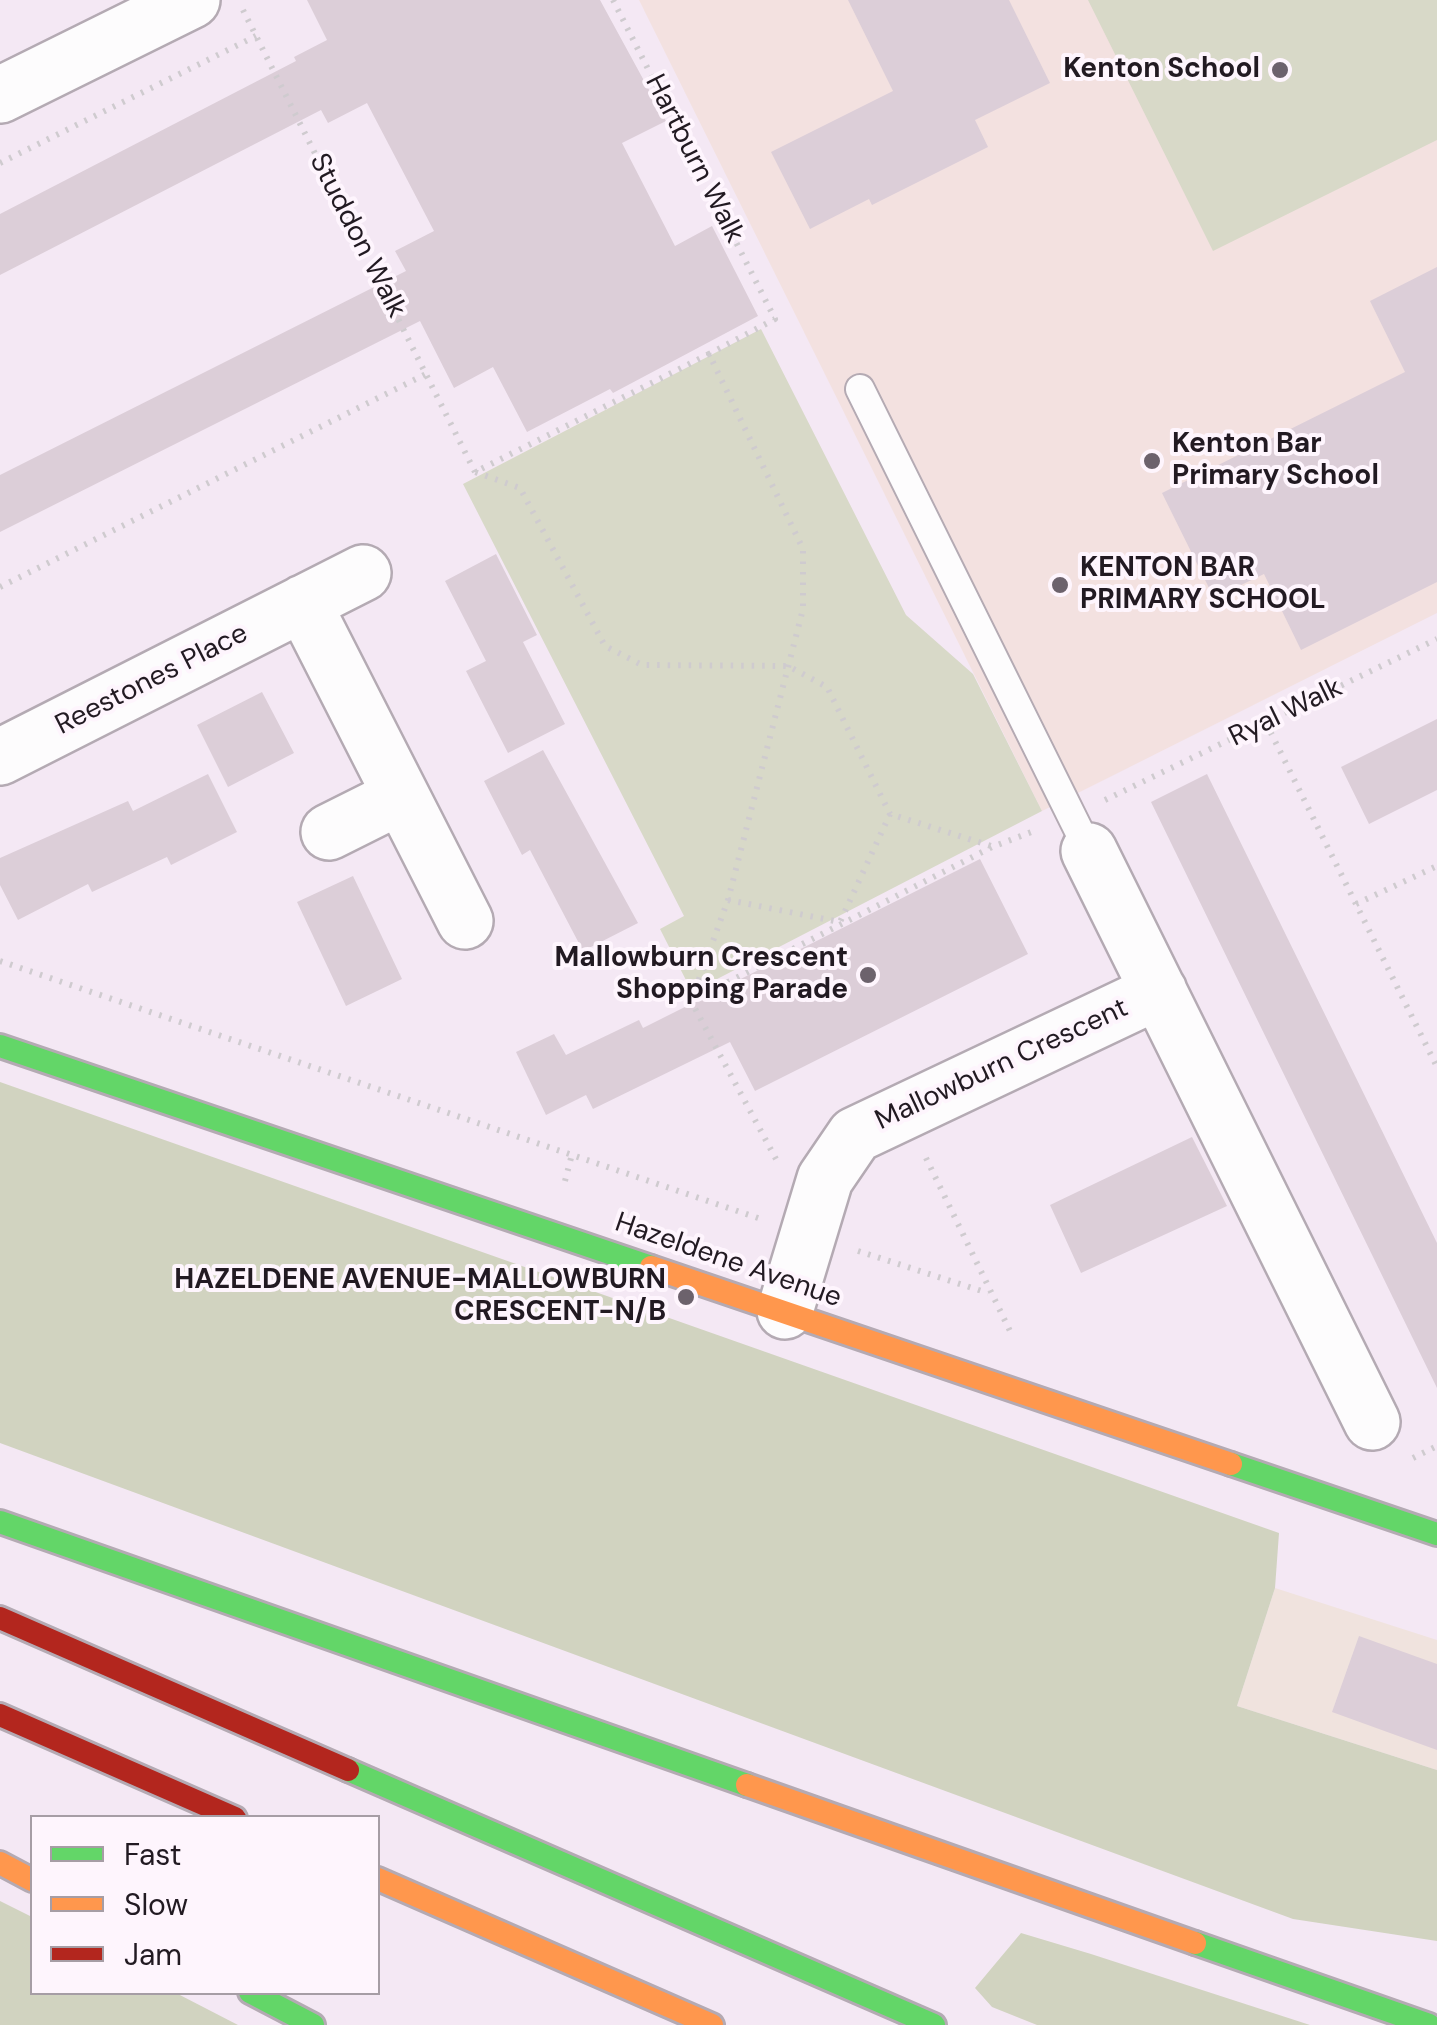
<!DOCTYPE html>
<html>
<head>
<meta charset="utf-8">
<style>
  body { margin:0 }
  #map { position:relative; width:1437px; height:2025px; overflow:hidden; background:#f4e8f4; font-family:"DM Sans",sans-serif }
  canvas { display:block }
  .legend { position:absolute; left:30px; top:1815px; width:350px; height:180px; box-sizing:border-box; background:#fef5fd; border:2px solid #a69da5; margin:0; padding:12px 18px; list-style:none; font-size:30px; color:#221a22 }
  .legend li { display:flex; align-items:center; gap:20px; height:50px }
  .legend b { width:50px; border:2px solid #a69da5 }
</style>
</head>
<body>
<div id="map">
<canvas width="1437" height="2025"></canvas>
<ul class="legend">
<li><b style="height:12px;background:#63d668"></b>Fast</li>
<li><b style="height:12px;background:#ff974d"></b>Slow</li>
<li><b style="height:12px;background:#b3261e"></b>Jam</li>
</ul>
</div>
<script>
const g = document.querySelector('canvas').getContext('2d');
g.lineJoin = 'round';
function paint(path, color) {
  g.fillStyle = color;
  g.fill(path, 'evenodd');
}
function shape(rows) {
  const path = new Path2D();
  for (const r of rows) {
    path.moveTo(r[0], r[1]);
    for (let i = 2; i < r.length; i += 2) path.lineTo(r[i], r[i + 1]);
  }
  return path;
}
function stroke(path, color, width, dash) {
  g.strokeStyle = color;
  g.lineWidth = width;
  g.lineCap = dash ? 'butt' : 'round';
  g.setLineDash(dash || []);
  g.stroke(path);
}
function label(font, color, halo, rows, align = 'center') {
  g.font = font + ' "DM Sans",sans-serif';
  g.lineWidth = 8;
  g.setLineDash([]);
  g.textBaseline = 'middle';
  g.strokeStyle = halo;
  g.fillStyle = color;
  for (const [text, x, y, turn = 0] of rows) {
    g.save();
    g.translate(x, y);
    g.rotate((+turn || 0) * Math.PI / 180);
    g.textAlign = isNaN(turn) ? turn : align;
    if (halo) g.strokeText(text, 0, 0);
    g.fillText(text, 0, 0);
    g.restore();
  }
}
paint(shape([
  [1275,1588,1437,1640,1437,1770,1237,1706]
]), '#f0e3de');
paint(shape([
  [639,0,1437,0,1437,613,1042,811]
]), '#f3e1e0');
paint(shape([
  [1088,0,1437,0,1437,140,1213,251],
  [761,329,906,615,973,674,1042,811,692,992,660,929,684,916,463,484]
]), '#d8d9c8');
paint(shape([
  [0,1082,1279,1533,1275,1588,1237,1706,1437,1770,1437,1941,1293,1919,0,1443],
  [0,1901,32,1917,32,1992,176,1993,238,2025,0,2025],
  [1021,1933,1091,1954,1310,2025,1037,2025,992,2007,975,1988]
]), '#d1d3c0');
paint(shape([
  [307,0,600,0,666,121,622,143,675,246,712,226,758,316,613,393,610,389,527,432,493,367,454,388,420,321,0,532,0,475,406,271,395,251,434,231,367,103,328,123,321,110,0,275,0,214,296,61,294,57,327,40],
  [848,0,1009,0,1050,83,975,120,988,147,872,205,869,199,810,229,771,152,893,91],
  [1437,267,1437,582,1301,650,1264,574,1214,598,1162,493,1405,372,1370,301],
  [496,554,537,635,523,642,565,724,508,753,466,671,486,661,445,581],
  [262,692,294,753,228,787,197,725],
  [1437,719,1437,790,1369,824,1341,767],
  [543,750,638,923,583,951,530,850,522,855,484,781],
  [208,774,237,832,171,865,167,857,92,892,88,884,18,920,0,885,0,858,128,801,133,811],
  [1207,774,1437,1243,1437,1388,1151,802],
  [980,859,1028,954,755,1091,730,1042,593,1109,586,1095,546,1115,516,1052,554,1034,566,1055,639,1020,643,1028],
  [353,876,402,979,346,1006,297,902],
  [1192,1137,1227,1206,1081,1273,1050,1205],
  [1359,1636,1437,1664,1437,1750,1332,1712]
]), '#dcced8');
const lane = shape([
  [860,389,1089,851]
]);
const street = shape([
  [0,95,192,0],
  [303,603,465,921],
  [0,757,363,573],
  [329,832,401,796],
  [1089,851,1372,1422],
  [785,1311,825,1179,855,1135,1159,991]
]);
const fast = shape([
  [0,1046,651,1267],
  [1231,1464,1437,1534],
  [0,1522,747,1785],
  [348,1770,934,2025],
  [1195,1943,1429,2025],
  [250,1992,313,2025]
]);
const slow = shape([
  [651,1267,1231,1464],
  [747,1785,1195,1943],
  [0,1863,32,1880],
  [378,1879,712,2025]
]);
const jam = shape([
  [0,1618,348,1770],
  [0,1715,235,1818]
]);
stroke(lane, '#b4aab3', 32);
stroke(street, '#b4aab3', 60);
stroke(fast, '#b4aab3', 28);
stroke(slow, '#b4aab3', 28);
stroke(jam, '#b4aab3', 28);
stroke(shape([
  [613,0,775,319,709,354,803,549,803,609,728,900,691,1001],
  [243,10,475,472],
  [0,163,256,36],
  [709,354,475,472,520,488,605,646,642,665,788,666,827,687,890,814,991,846],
  [0,587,426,374],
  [1266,723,1437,1067],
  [1105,800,1437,639],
  [728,900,840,922,890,814],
  [1356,904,1437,866],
  [0,961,761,1219],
  [926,1158,1010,1331],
  [776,1159,691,1001,992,847,1034,831],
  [565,1181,571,1158],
  [858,1251,988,1293],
  [1413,1458,1437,1446]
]), '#cfcbcf', 6, [2.5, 8]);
stroke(lane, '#fdfcfd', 28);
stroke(street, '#fdfcfd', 55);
stroke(fast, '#63d668', 22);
stroke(slow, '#ff974d', 22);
stroke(jam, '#b3261e', 22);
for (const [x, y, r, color] of [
  [1280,70,10,"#6c626c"],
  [1152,461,10,"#6c626c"],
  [1060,585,10,"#6c626c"],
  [868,975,10,"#6c626c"],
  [686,1297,10,"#6c626c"]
]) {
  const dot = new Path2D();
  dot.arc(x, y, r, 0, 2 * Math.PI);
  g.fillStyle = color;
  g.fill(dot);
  stroke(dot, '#fef5fd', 4);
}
label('bold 28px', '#221a22', '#fef5fd', [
  ["Kenton School",1260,70],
  ["Kenton Bar",1172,445,"left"],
  ["Primary School",1172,477,"left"],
  ["KENTON BAR",1080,569,"left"],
  ["PRIMARY SCHOOL",1080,601,"left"],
  ["Mallowburn Crescent",848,959],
  ["Shopping Parade",848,991],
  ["HAZELDENE AVENUE-MALLOWBURN",666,1281],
  ["CRESCENT-N/B",666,1313]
], 'right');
label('28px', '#221a22', '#fef5fd', [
  ["Hartburn Walk",694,159,63],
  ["Studdon Walk",357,236,63],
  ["Reestones Place",152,680,-27],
  ["Ryal Walk",1286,713,-26],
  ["Mallowburn Crescent",1002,1065,-25],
  ["Hazeldene Avenue",728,1261,19]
]);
</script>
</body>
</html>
